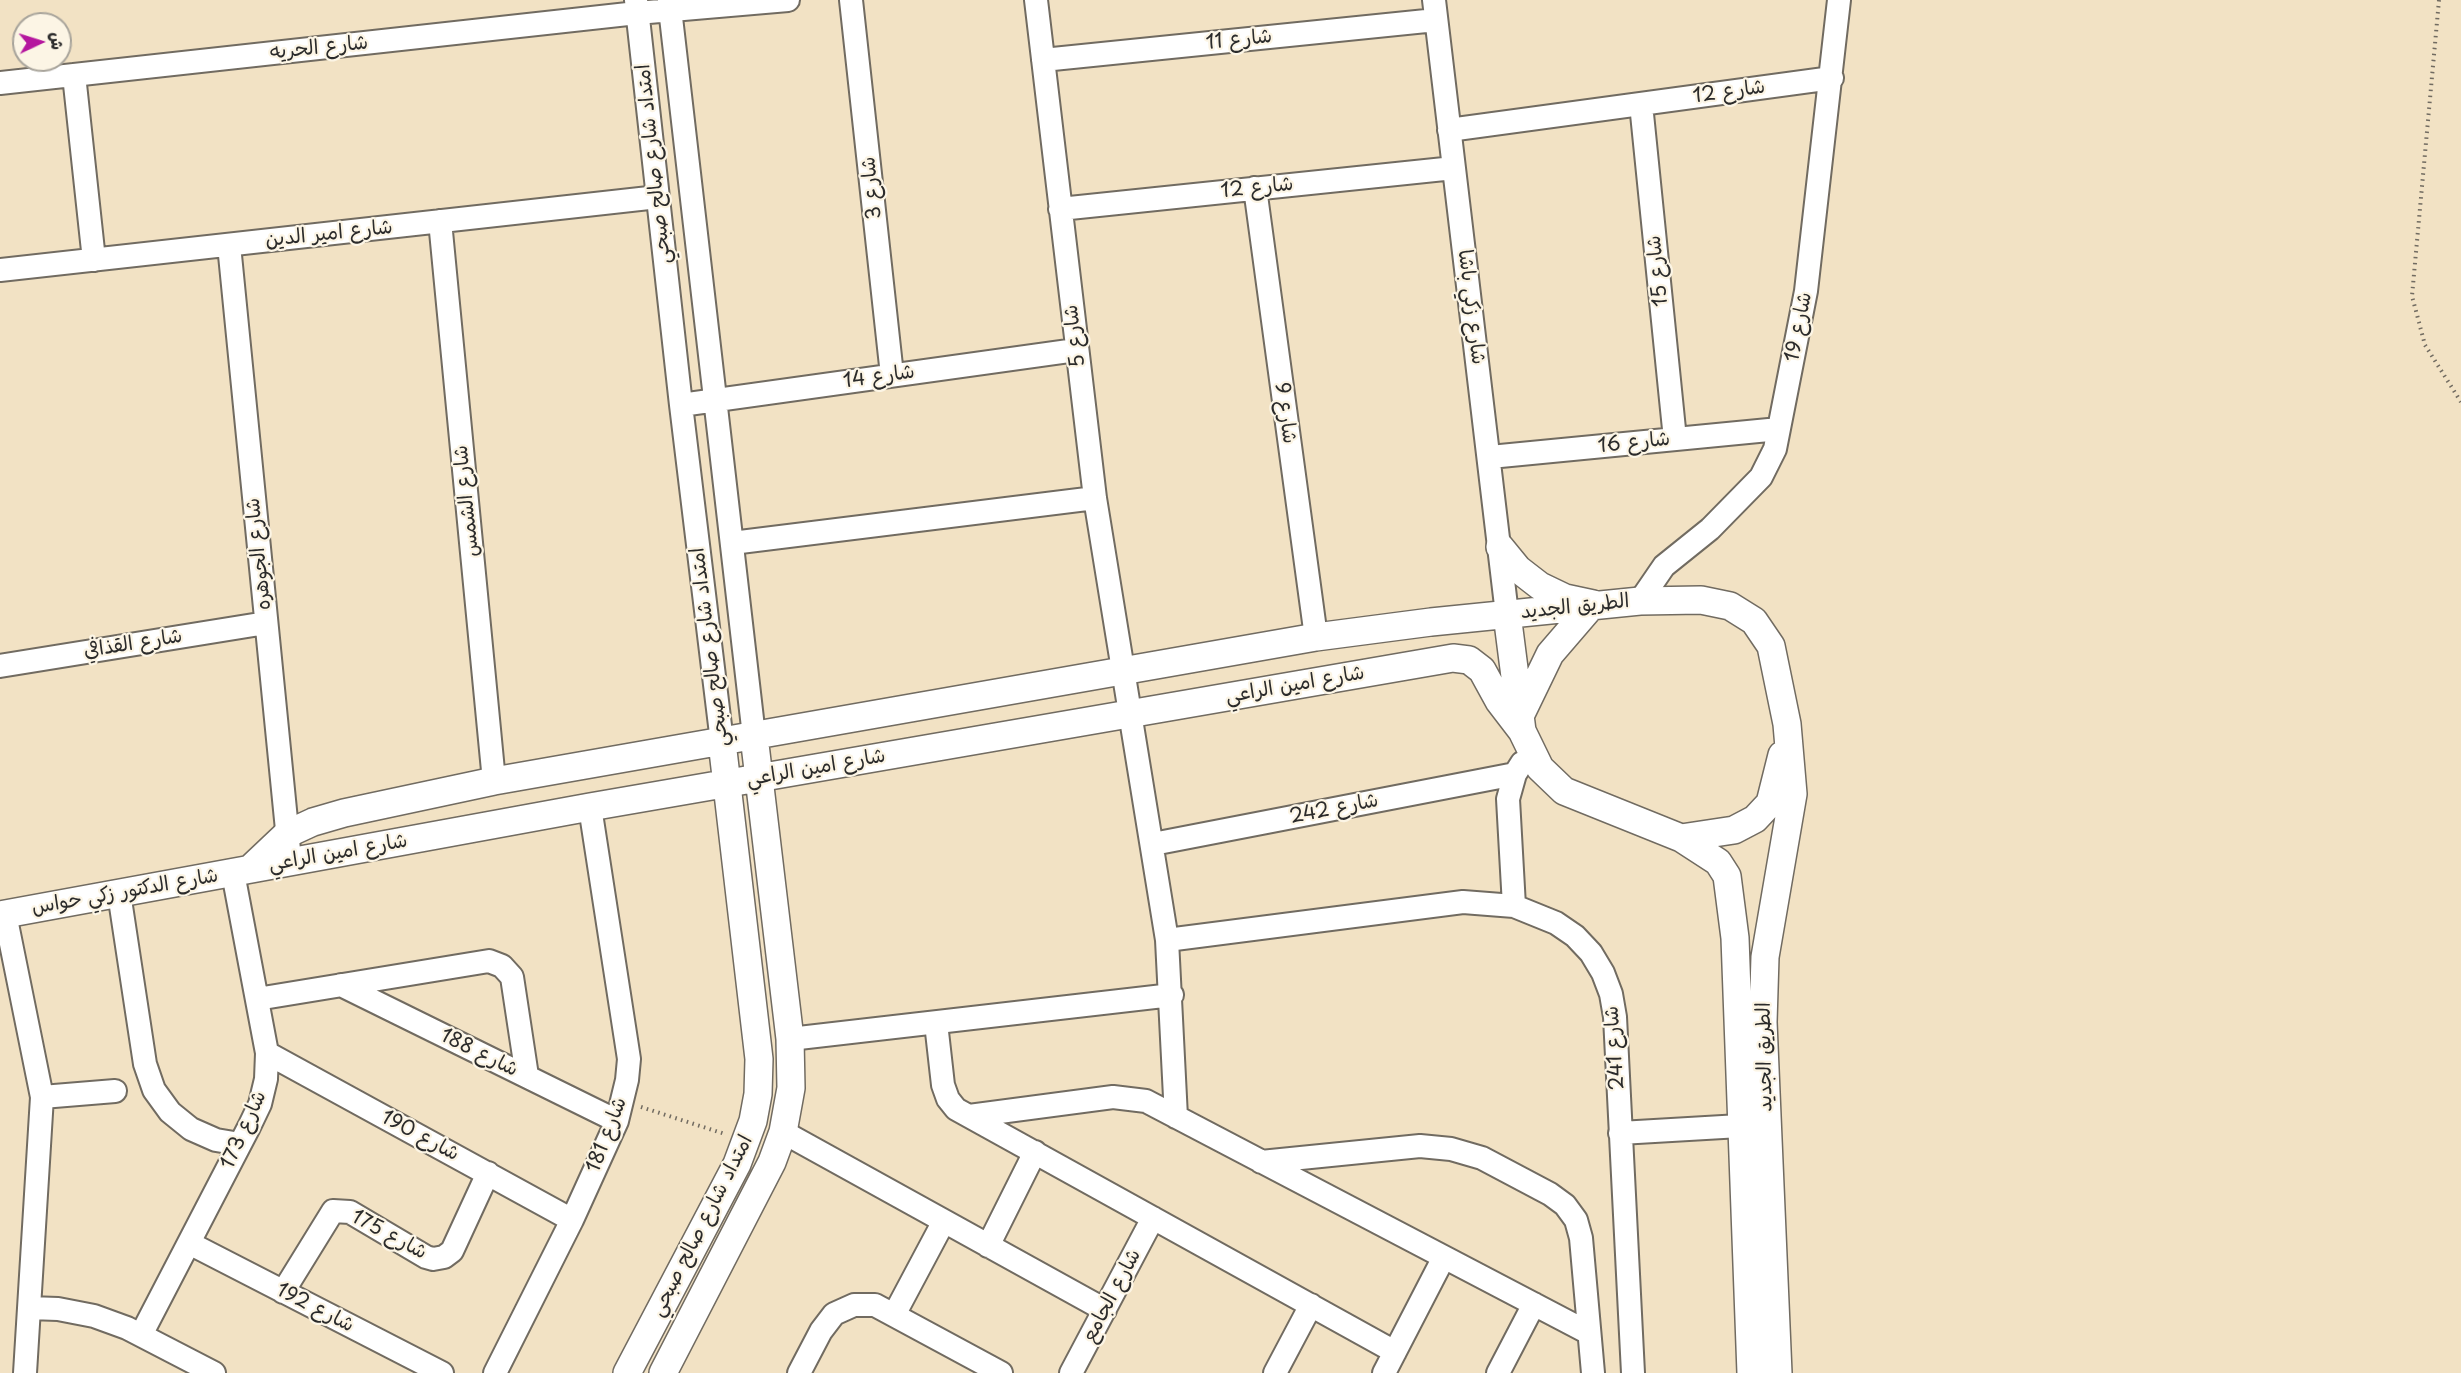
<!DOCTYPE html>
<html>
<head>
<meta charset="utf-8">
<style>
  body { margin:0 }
  #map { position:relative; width:2461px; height:1373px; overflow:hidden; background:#f2e2c4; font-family:"Playpen Sans","Playpen Sans Arabic",sans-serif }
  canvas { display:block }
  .north { position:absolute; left:12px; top:12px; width:60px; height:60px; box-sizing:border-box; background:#fcf5e5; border:2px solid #a8a49b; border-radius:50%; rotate:86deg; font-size:16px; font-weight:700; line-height:24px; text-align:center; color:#2b2b2b }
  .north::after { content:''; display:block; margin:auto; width:21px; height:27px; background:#b5179e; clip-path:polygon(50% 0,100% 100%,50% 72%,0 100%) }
</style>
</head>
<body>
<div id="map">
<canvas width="2461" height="1373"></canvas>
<div class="north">ش</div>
</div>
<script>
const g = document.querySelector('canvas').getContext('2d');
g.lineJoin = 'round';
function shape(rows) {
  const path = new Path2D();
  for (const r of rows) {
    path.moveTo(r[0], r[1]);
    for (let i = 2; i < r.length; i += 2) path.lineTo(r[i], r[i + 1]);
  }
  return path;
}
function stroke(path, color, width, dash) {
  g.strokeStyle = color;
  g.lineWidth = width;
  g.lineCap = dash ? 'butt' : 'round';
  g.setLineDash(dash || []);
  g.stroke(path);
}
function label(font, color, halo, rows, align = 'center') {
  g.font = font + ' "Playpen Sans","Playpen Sans Arabic",sans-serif';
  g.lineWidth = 4.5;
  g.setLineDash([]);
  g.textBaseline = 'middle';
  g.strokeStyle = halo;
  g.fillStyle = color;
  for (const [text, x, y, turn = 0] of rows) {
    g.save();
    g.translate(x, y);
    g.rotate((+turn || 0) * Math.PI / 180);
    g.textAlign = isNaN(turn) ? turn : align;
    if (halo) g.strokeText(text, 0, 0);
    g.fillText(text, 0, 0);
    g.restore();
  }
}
const minor = shape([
  [636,0,681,405,722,742],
  [669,0,754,736],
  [851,0,892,375],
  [1036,0,1095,498,1167,940,1176,1117],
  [1434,0,1507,614],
  [1043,60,1436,20],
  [74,75,94,260],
  [0,83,637,13,788,0],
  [1641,104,1675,439],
  [1449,130,1832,78],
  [1255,188,1316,637],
  [1060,209,1454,168],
  [440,221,494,781],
  [229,245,289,850],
  [0,270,658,197],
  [681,405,1076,350],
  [1490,457,1779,429],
  [732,543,1095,498],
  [1640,601,1664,566,1710,529,1761,477,1775,449,1806,291,1839,0],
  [0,666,266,623],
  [1153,844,1515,774],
  [119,893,145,1064,154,1090,170,1112,191,1129,216,1140,240,1144],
  [1514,906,1508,799,1515,774,1522,763],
  [5,914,42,1097,25,1373],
  [1167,940,1463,902,1514,906,1556,923,1575,936,1591,953,1603,973,1611,994,1615,1017,1633,1373],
  [341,985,617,1121],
  [257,999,489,961,502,966,512,977,527,1076],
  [936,1023,943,1085,948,1099,956,1109,1395,1352],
  [790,1039,1172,995],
  [267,1053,572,1220],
  [42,1097,115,1091],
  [969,1116,1113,1097,1146,1101,1589,1333],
  [783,1132,1105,1310],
  [1620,1133,1740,1126],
  [1261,1162,1420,1146,1451,1149,1482,1158,1550,1194,1565,1205,1576,1220,1581,1238,1593,1373],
  [189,1243,442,1373],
  [988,1246,1035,1152],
  [283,1292,333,1211,350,1212,426,1257,433,1259,444,1257,452,1251,488,1173],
  [29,1308,58,1309,94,1316,127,1328,214,1373],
  [894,1315,944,1221],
  [141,1335,249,1127,260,1104,266,1079,267,1053,233,873],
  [495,1373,572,1220,617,1121,627,1080,629,1059,590,807],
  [799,1373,821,1331,834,1314,854,1305,875,1305,1001,1373],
  [1071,1373,1153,1218],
  [1275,1373,1311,1305],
  [1384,1373,1444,1257],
  [1498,1373,1534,1304]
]);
const tertiary = shape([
  [1500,547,1518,569,1540,586,1565,598,1593,604,1550,654,1521,714],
  [1507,614,1522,731,1540,768,1564,791,1681,838,1718,862,1727,876,1735,938,1751,1373],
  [1681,838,1734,830,1755,819,1770,803,1782,755],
  [250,869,287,834,313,822,344,813,494,781,1316,637,1431,622,1640,601,1701,600,1730,606,1754,621,1771,646,1787,724,1793,794,1765,957,1763,1022,1778,1373],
  [0,915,590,807,1453,658,1469,660,1482,670,1499,701,1522,731],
  [627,1373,737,1164,753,1121,758,1094,759,1059,722,742],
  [663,1373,772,1162,783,1132,791,1088,790,1039,754,736]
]);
stroke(minor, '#716b61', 26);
stroke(tertiary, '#716b61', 30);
stroke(shape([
  [2439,0,2412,296,2425,345,2461,402],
  [641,1107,725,1134]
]), '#716b61', 4, [1.5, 4.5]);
stroke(minor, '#fff', 22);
stroke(tertiary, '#fff', 27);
label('20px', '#2b2b2b', '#fcf5e5', [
  ["شارع 11",1239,40,-6],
  ["شارع الحريه",319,48,-6],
  ["شارع 12",1729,92,-8],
  ["امتداد شارع صالح صبحي",654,164,-96],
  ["شارع 3",872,188,-96],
  ["شارع 12",1257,188,-6],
  ["شارع امير الدين",329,234,-6],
  ["شارع 15",1658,271,-96],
  ["شارع زكي باشا",1471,307,83],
  ["شارع 19",1799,327,-79],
  ["شارع 5",1075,336,-97],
  ["شارع 14",879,377,-8],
  ["شارع 9",1285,413,82],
  ["شارع 16",1634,443,-6],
  ["شارع الشمس",467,501,-96],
  ["شارع الجوهره",259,554,-96],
  ["الطريق الجديد",1575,607,-6],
  ["شارع القذافي",133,644,-9],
  ["امتداد شارع صالح صبحي",710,647,-97],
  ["شارع امين الراعي",1295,685,-10],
  ["شارع امين الراعي",816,768,-10],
  ["شارع 242",1334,809,-11],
  ["شارع امين الراعي",338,853,-10],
  ["شارع الدكتور زكي حواس",125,892,-10],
  ["شارع 241",1615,1048,-94],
  ["شارع 188",479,1053,26],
  ["الطريق الجديد",1765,1057,-91],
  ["شارع 173",244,1130,-66],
  ["شارع 181",607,1135,-69],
  ["شارع 190",420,1136,28],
  ["امتداد شارع صالح صبحي",702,1226,-63],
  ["شارع 175",389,1235,28],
  ["شارع الجامع",1112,1296,-62],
  ["شارع 192",315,1308,27]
]);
</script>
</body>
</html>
